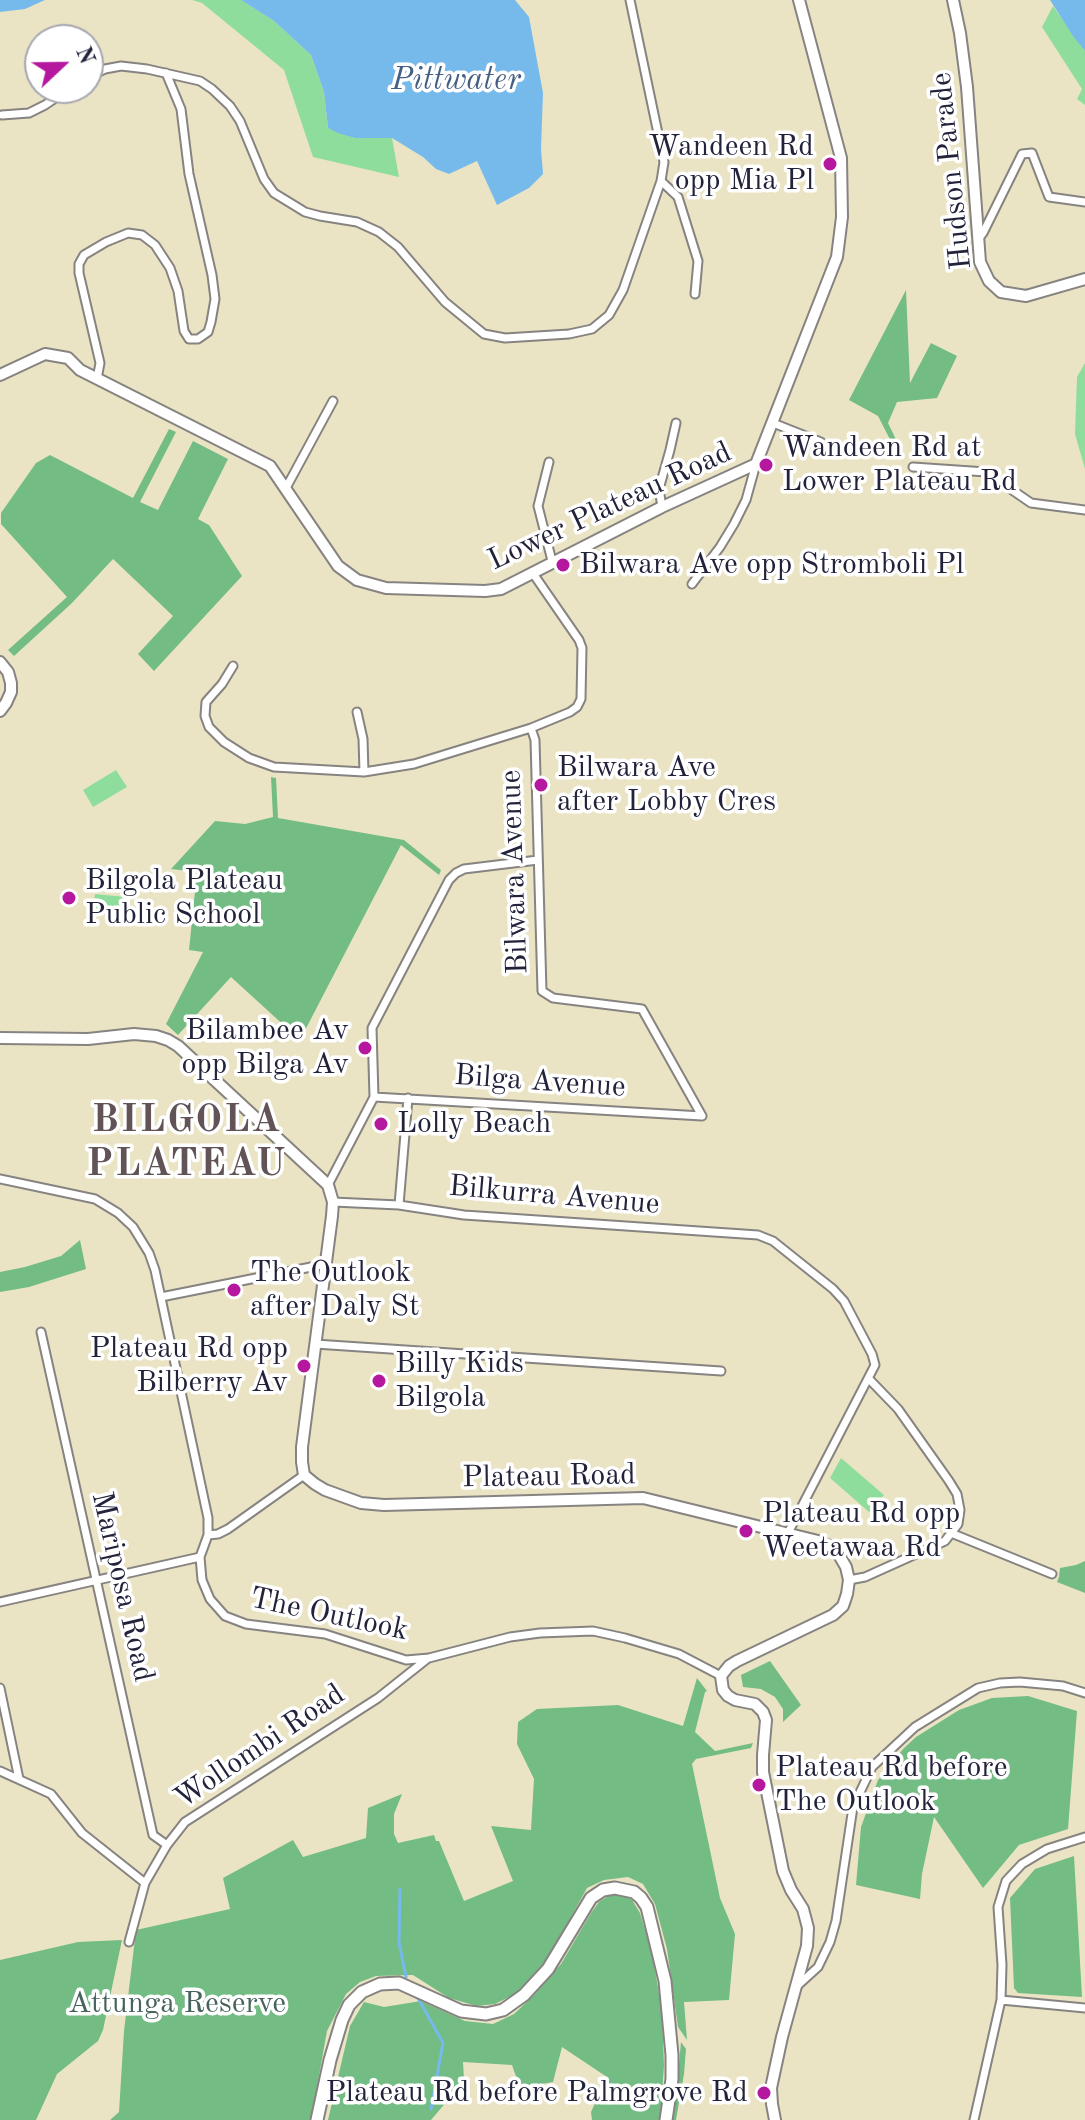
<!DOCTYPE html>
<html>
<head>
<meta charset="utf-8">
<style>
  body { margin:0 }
  #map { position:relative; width:1085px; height:2120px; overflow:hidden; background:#eae4c5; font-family:"Old Standard TT",serif }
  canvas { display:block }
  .north { position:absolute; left:24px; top:24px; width:80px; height:80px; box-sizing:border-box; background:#fff; border:2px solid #a7a7b1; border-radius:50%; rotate:68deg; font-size:22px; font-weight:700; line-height:32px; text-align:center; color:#22223b }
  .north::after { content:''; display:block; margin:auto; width:28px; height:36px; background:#b5179e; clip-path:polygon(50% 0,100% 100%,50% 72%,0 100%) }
</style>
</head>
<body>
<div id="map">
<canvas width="1085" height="2120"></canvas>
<div class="north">N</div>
</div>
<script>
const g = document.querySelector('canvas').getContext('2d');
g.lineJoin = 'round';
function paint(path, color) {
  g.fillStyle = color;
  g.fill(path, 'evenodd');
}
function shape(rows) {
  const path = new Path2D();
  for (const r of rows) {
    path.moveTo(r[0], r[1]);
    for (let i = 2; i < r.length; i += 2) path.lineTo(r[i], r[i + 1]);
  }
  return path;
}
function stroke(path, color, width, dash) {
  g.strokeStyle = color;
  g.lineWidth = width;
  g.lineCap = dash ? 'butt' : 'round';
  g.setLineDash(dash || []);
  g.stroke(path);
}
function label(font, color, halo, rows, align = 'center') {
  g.font = font + ' "Old Standard TT",serif';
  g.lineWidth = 7;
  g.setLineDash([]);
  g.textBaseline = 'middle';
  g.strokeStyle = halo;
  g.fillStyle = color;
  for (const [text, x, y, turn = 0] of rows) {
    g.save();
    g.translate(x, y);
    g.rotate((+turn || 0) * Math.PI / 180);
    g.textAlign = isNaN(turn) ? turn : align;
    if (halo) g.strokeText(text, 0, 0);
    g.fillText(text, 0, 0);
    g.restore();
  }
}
paint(shape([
  [192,0,241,0,274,21,311,55,324,92,328,128,355,138,392,138,399,177,313,157,284,70,202,3],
  [1053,6,1085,51,1085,105,1077,99,1082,89,1042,27],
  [1085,363,1085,469,1075,434,1077,377],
  [116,770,127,787,93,807,83,790],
  [95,894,126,897,124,916,93,913],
  [841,1458,884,1495,869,1512,830,1478]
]), '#8fdd9c');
paint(shape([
  [906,290,910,383,931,343,957,356,937,398,897,402,888,423,903,454,899,457,878,416,849,400],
  [169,429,176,432,140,502,158,510,193,441,228,459,198,519,209,525,242,576,154,671,138,654,173,616,113,559,72,603,14,656,8,650,67,597,1,524,1,513,36,463,50,455,133,498],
  [271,777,276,778,278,818,404,840,441,870,439,875,401,845,300,1040,231,977,178,1035,166,1024,203,952,189,950,197,872,171,869,215,821,245,824,273,817],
  [80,1240,86,1269,29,1287,0,1292,0,1272,25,1267,61,1256],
  [1085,1561,1085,1593,1057,1582,1059,1577,1060,1568,1076,1565],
  [770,1661,801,1705,783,1722,783,1709,775,1697,761,1689,743,1687,741,1675],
  [697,1678,707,1691,705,1692,695,1732,715,1751,753,1743,751,1748,696,1759,692,1764,720,1898,735,1934,729,2000,684,2002,687,2040,678,2027,667,1949,655,1904,643,1884,628,1877,604,1880,587,1888,550,1955,537,1976,515,1994,495,2004,477,2006,449,1998,413,1975,376,1976,360,1982,346,1994,327,2031,311,2120,110,2120,119,2112,124,2031,136,1930,230,1909,223,1878,293,1840,303,1857,366,1838,368,1808,402,1794,394,1814,394,1834,398,1843,434,1835,436,1841,439,1841,464,1901,513,1881,491,1826,531,1830,534,1779,517,1744,518,1722,537,1709,618,1705,683,1726],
  [1028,1696,1077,1711,1068,1829,1019,1845,983,1888,934,1817,922,1874,920,1899,856,1885,861,1827,878,1780,903,1749,916,1737,959,1710,992,1698],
  [1074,1856,1082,1997,1018,1993,1014,1988,1010,1898,1035,1869],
  [621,1894,632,1900,640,1913,652,1953,662,2011,664,2066,660,2120,592,2120,591,2112,607,2077,562,2047,553,2082,520,2088,512,2065,463,2062,465,2097,447,2101,431,2120,328,2120,350,2026,364,2002,384,2007,421,2001,465,2021,493,2024,514,2014,534,1995,561,1964,591,1913,599,1902,610,1895],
  [122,1940,103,2030,98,2041,57,2074,36,2120,0,2120,0,1960,78,1942],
  [681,2042,686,2049,684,2074,676,2120,671,2120,676,2100]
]), '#73bc84');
paint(shape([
  [0,0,45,0,25,9,0,12],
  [241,0,515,0,529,17,543,93,541,149,543,174,529,188,497,205,477,161,449,174,436,169,423,157,392,138,355,138,338,133,328,128,324,92,311,55,274,21],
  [1050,0,1085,0,1085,51,1073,36]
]), '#76baec');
stroke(shape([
  [400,1889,399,1943,406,1977],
  [418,1998,443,2043,431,2109]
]), '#76baec', 3);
const street = shape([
  [88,77,105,69,121,66,147,69,200,81,212,89,230,106,240,121,264,179,274,193,305,212,320,216,357,222,379,232,398,247,445,302,484,334,505,338,569,334,592,329,609,315,623,290,661,181,664,162,630,0],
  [2,115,29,113,45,105,70,88],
  [661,181,678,197,698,261,695,294],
  [978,239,983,233,1022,154,1032,153,1049,197,1085,202],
  [97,379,100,363,79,273,79,264,84,255,106,242,128,233,142,235,155,245,170,268,178,291,184,331,189,339,198,339,208,332,211,322,215,299,212,275,189,174,181,109,166,73],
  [773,423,821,442],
  [549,462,538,506,552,561],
  [913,467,986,472,1031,503,1085,510],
  [286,488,333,401],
  [662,507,659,489,670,450,676,423],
  [692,584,720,547,734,524,746,500,756,464],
  [233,666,222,684,206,702,205,716,209,727,224,742,249,758,274,767,364,772,414,764,531,728,570,712,577,707,581,699,582,648,579,640,532,572],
  [357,712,363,739,364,772],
  [531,728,535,740,542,991,553,998,642,1009,702,1116],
  [374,1097,702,1116],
  [0,1179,95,1199,118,1213,133,1227,149,1253,155,1270,208,1518,208,1535,200,1557,202,1580,210,1599,225,1616,246,1624,325,1634,406,1660,429,1658,510,1637,540,1633,593,1631,625,1638,679,1654,721,1676],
  [328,1185,374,1097,372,1028,449,880,456,873,464,869,538,860],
  [333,1202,399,1205,464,1215,758,1235,773,1241,833,1289,844,1301,872,1354,875,1365,788,1533],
  [399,1205,408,1098],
  [161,1297,326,1264],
  [41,1332,153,1835,167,1845],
  [315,1344,721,1371],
  [951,1533,1052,1574],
  [208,1535,218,1534,228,1529,304,1475],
  [849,1580,865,1577,945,1541,958,1524,960,1510,957,1494,949,1481,898,1409,869,1379],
  [0,1602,200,1557],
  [0,1688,19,1779],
  [0,1771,51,1794,82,1833,145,1883],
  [129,1942,145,1883,167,1845,185,1822,378,1698,427,1659],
  [796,1987,818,1967,830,1942,836,1921,853,1807,872,1767,915,1727,978,1688,1000,1683,1020,1682,1063,1686,1085,1693],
  [1001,2000,1085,2008],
  [974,2120,1001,2000,1002,1965,998,1907,1006,1881,1022,1864,1047,1849,1085,1837]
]);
const secondary = shape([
  [953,0,960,33,967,87,980,262,989,281,1001,292,1026,296,1085,279],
  [0,375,45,354,68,358,80,370,270,466,338,566,357,580,386,588,485,591,501,589,662,507,756,464,837,257,842,217,841,158,799,0],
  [0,662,8,672,11,683,11,692,6,703,0,711],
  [0,1038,88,1039,134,1034,156,1036,168,1040,178,1046,328,1185,333,1202,332,1216,302,1447,302,1462,304,1475,315,1484,325,1490,361,1503,384,1505,643,1498,818,1541,827,1545,839,1555,846,1567,849,1580,847,1594,843,1606,833,1615,737,1661,729,1666,721,1676,723,1690,728,1696,735,1700,755,1704,763,1712,766,1720,763,1755,763,1772,783,1871,791,1890,803,1909,808,1928,807,1946,782,2037,771,2088,772,2104,775,2120]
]);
const primary = shape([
  [317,2120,330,2060,342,2020,349,2005,362,1992,380,1984,399,1983,461,2011,486,2014,503,2010,524,1995,548,1969,591,1898,603,1890,615,1888,634,1892,641,1898,647,1907,665,1981,672,2055,672,2079,666,2120]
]);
stroke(street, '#868380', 11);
stroke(secondary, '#868380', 14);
stroke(primary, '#868380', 15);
stroke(street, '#fff', 7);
stroke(secondary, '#fff', 10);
stroke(primary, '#fff', 11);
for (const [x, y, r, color] of [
  [830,164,8,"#b5179e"],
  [766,465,8,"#b5179e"],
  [563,565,8,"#b5179e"],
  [541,785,8,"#b5179e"],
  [69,898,8,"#b5179e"],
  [365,1048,8,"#b5179e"],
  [381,1124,8,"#b5179e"],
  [234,1290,8,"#b5179e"],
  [304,1366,8,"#b5179e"],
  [379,1381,8,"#b5179e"],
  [746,1531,8,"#b5179e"],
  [759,1785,8,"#b5179e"],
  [764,2093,8,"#b5179e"]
]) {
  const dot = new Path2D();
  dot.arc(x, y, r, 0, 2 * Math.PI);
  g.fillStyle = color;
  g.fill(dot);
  stroke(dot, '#fff', 3);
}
label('30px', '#22223b', '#fff', [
  ["Wandeen Rd",814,147,"right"],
  ["opp Mia Pl",814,181,"right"],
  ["Wandeen Rd at",782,448],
  ["Lower Plateau Rd",782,482],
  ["Bilwara Ave opp Stromboli Pl",579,565],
  ["Bilwara Ave",557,768],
  ["after Lobby Cres",557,802],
  ["Bilgola Plateau",85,881],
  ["Public School",85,915],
  ["Bilambee Av",349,1031,"right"],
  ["opp Bilga Av",349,1065,"right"],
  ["Lolly Beach",397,1124],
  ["The Outlook",250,1273],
  ["after Daly St",250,1307],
  ["Plateau Rd opp",288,1349,"right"],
  ["Bilberry Av",288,1383,"right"],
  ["Billy Kids",395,1364],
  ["Bilgola",395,1398],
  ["Plateau Rd opp",762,1514],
  ["Weetawaa Rd",762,1548],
  ["Plateau Rd before",775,1768],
  ["The Outlook",775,1802],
  ["Plateau Rd before Palmgrove Rd",748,2093,"right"]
], 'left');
label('30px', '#22223b', '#fff', [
  ["Hudson Parade",952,171,-96],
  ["Lower Plateau Road",610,507,-25],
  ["Bilwara Avenue",515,872,-92],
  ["Bilga Avenue",540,1082,4],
  ["Bilkurra Avenue",554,1196,5],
  ["Plateau Road",549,1477,-1],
  ["Mariposa Road",122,1587,77],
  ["The Outlook",329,1615,12],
  ["Wollombi Road",260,1747,-34]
]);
label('30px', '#48635d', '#fff', [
  ["Attunga Reserve",177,2004]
]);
label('italic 32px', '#445f82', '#fff', [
  ["Pittwater",456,81]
]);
g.letterSpacing = '2px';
label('bold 38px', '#615356', '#fff', [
  ["BILGOLA",187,1121],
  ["PLATEAU",187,1165]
]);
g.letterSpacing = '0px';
</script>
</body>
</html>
